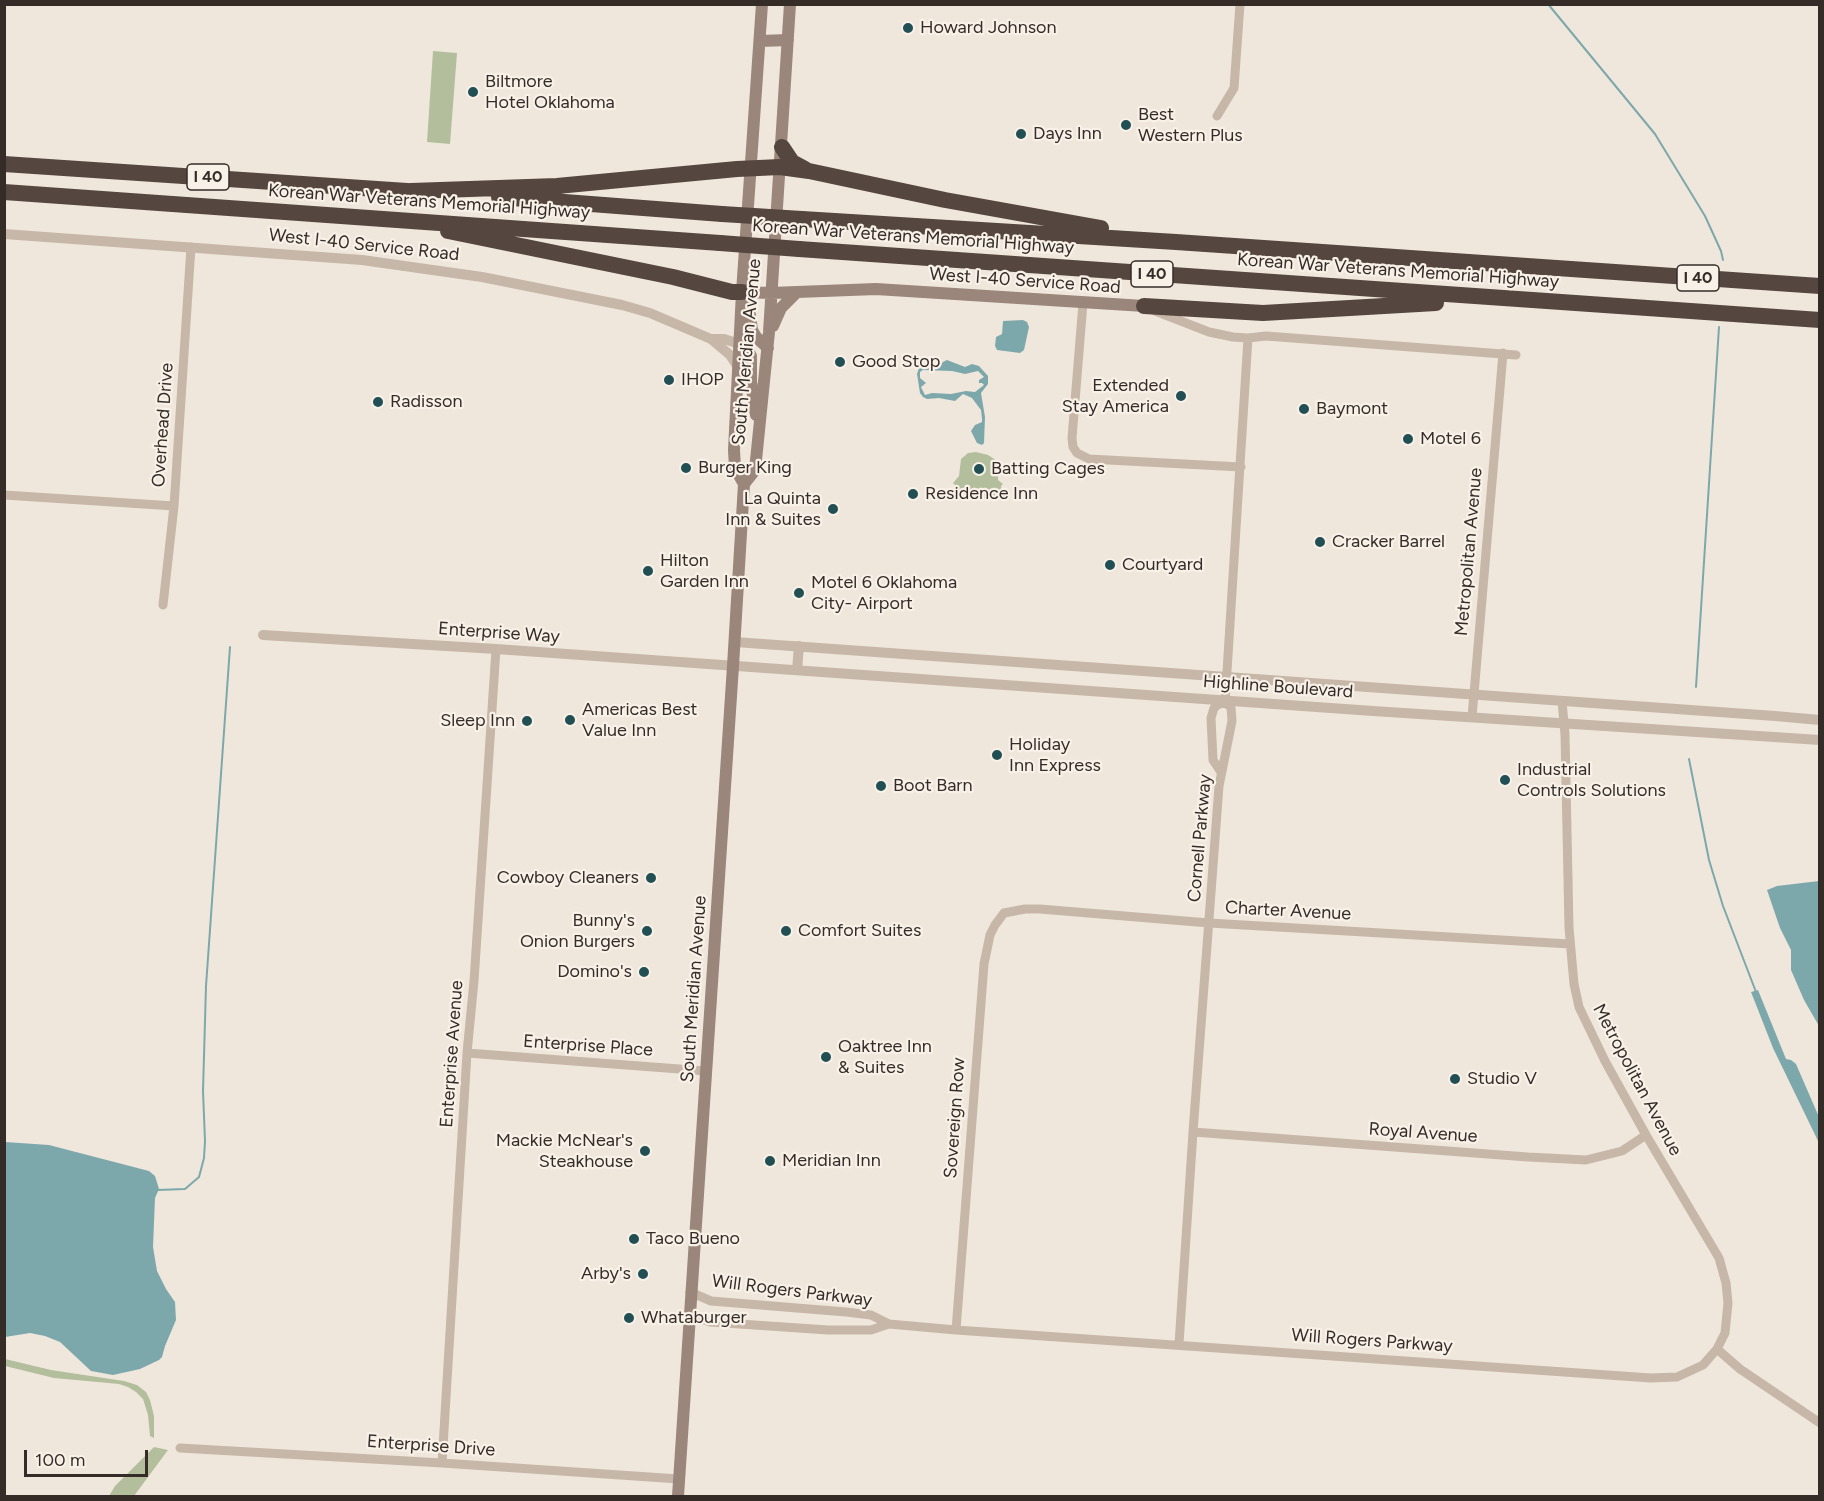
<!DOCTYPE html>
<html>
<head>
<meta charset="utf-8">
<style>
  body { margin:0 }
  #map { position:relative; width:1824px; height:1501px; overflow:hidden; background:#f0e7dc; font-family:Figtree,sans-serif }
  canvas { display:block }
  .frame { position:absolute; inset:0; border:6px solid #352c28; pointer-events:none }
  .scale { position:absolute; left:24px; top:1450px; width:124px; height:27px; box-sizing:border-box; border:3px solid #352c28; border-top:0; padding-left:8px; font-size:18px; line-height:21px; white-space:nowrap; color:#352c28; -webkit-text-stroke:4px #f8f1e8; paint-order:stroke }
</style>
</head>
<body>
<div id="map">
<canvas width="1824" height="1501"></canvas>
<div class="frame"></div>
<div class="scale">100 m</div>
</div>
<script>
const g = document.querySelector('canvas').getContext('2d');
g.lineJoin = 'round';
function paint(path, color) {
  g.fillStyle = color;
  g.fill(path, 'evenodd');
}
function shape(rows) {
  const path = new Path2D();
  for (const r of rows) {
    path.moveTo(r[0], r[1]);
    for (let i = 2; i < r.length; i += 2) path.lineTo(r[i], r[i + 1]);
  }
  return path;
}
function stroke(path, color, width, dash) {
  g.strokeStyle = color;
  g.lineWidth = width;
  g.lineCap = dash ? 'butt' : 'round';
  g.setLineDash(dash || []);
  g.stroke(path);
}
function label(font, color, halo, rows, align = 'center') {
  g.font = font + ' Figtree,sans-serif';
  g.lineWidth = 4.5;
  g.setLineDash([]);
  g.textBaseline = 'middle';
  g.strokeStyle = halo;
  g.fillStyle = color;
  for (const [text, x, y, turn = 0] of rows) {
    g.save();
    g.translate(x, y);
    g.rotate((+turn || 0) * Math.PI / 180);
    g.textAlign = isNaN(turn) ? turn : align;
    if (halo) g.strokeText(text, 0, 0);
    g.fillText(text, 0, 0);
    g.restore();
  }
}
paint(shape([
  [433,51,457,53,450,144,427,142],
  [976,452,988,455,999,462,998,480,1003,484,1001,486,1002,492,990,499,967,497,953,483,959,476,961,459,968,453],
  [5,1359,51,1370,124,1381,137,1385,146,1392,150,1400,154,1416,154,1438,150,1436,148,1415,143,1399,136,1392,128,1387,119,1384,54,1378,5,1366],
  [154,1447,168,1450,134,1496,109,1496,115,1486]
]), '#b3be9d');
paint(shape([
  [1023,320,1027,322,1029,327,1024,350,1020,353,997,350,995,346,996,337,1002,334,1003,321],
  [947,360,965,367,972,364,979,366,988,376,988,384,981,393,985,417,984,443,982,445,977,443,971,431,975,425,982,422,982,419,981,410,972,398,963,394,955,401,939,398,927,399,923,397,920,393,917,374,919,368,923,366,938,367,943,362],
  [923,370,952,371,965,374,978,371,984,377,979,380,979,383,982,383,984,385,975,392,966,391,951,394,932,393,925,395,921,387,926,383,920,378,920,372],
  [1819,881,1819,1026,1804,1000,1791,970,1791,950,1780,928,1767,890,1777,886],
  [1758,990,1786,1059,1791,1060,1796,1064,1819,1117,1819,1143,1773,1048,1751,992],
  [5,1142,49,1145,149,1171,155,1176,159,1189,155,1198,153,1247,157,1271,166,1289,175,1302,176,1320,165,1346,162,1357,159,1360,140,1369,113,1375,91,1371,60,1342,45,1336,30,1333,5,1337]
]), '#7da8ab');
stroke(shape([
  [1548,4,1655,134,1705,216,1721,251,1723,260],
  [1696,687,1719,327],
  [1689,759,1709,860,1723,906,1756,992],
  [157,1190,185,1189,199,1177,204,1158,205,1141,203,1091,206,986,230,647]
]), '#7da8ab', 2);
stroke(shape([
  [1217,116,1234,88,1240,4],
  [1083,303,1072,438,1073,447,1077,453,1089,459,1241,467],
  [1155,311,1209,332,1233,337,1248,338,1266,336,1516,355],
  [4,495,174,506],
  [163,605,174,506,191,247],
  [1225,703,1248,338],
  [1472,717,1503,353],
  [1221,772,1213,760,1211,718,1214,708,1219,704,1225,703],
  [467,1053,706,1071],
  [1193,1132,1528,1157,1586,1160,1622,1151,1646,1135],
  [690,1292,711,1301,846,1312,871,1315,889,1324,956,1330,1651,1378,1677,1377,1703,1365,1717,1349,1725,1333,1728,1303,1726,1283,1719,1258,1646,1135,1605,1061,1579,1007,1574,984,1569,928,1565,734,1562,701],
  [689,1314,710,1322,828,1330,871,1330,889,1324],
  [956,1330,984,964,990,935,995,925,1004,913,1025,909,1040,909,1209,923,1570,944],
  [1179,1344,1193,1132,1219,786,1232,721,1231,707,1225,703],
  [1717,1349,1740,1369,1820,1423],
  [180,1448,442,1463,679,1479],
  [442,1463,467,1053,474,981,496,649]
]), '#c7b7a9', 9);
stroke(shape([
  [4,234,362,260,482,277,622,305,650,313,711,339,730,355,738,367],
  [711,339,724,339,740,344],
  [263,635,496,649,1373,711,1820,740],
  [735,642,1775,716,1820,720],
  [797,670,799,646]
]), '#c7b7a9', 10);
stroke(shape([
  [760,41,788,40],
  [742,292,771,293,876,289,1144,306],
  [743,300,750,315,752,330,756,337,768,348],
  [773,326,781,308,797,292],
  [740,344,747,349,751,356,751,382,756,415],
  [744,484,755,470,769,332,790,4],
  [678,1496,733,666,744,484,735,468,734,450,742,292,762,4]
]), '#9a867a', 12);
stroke(shape([
  [782,147,792,162,805,169],
  [4,164,422,192],
  [411,191,557,186,737,169,780,167,809,171,945,200,1101,228],
  [4,192,720,243],
  [499,197,722,214],
  [802,219,1176,242,1820,286],
  [448,231,673,277,732,292,742,292],
  [799,249,1820,320],
  [1144,306,1263,313,1436,303]
]), '#554740', 16);
stroke(shape([
  [722,214,802,219],
  [720,243,799,249]
]), '#554740', 16);
for (const [x, y, r, color] of [
  [908,28,6,"#214f53"],
  [473,92,6,"#214f53"],
  [1126,125,6,"#214f53"],
  [1021,134,6,"#214f53"],
  [840,362,6,"#214f53"],
  [669,380,6,"#214f53"],
  [1181,396,6,"#214f53"],
  [378,402,6,"#214f53"],
  [1304,409,6,"#214f53"],
  [1408,439,6,"#214f53"],
  [686,468,6,"#214f53"],
  [979,469,6,"#214f53"],
  [913,494,6,"#214f53"],
  [833,509,6,"#214f53"],
  [1320,542,6,"#214f53"],
  [1110,565,6,"#214f53"],
  [648,571,6,"#214f53"],
  [799,593,6,"#214f53"],
  [570,720,6,"#214f53"],
  [527,721,6,"#214f53"],
  [997,755,6,"#214f53"],
  [1505,780,6,"#214f53"],
  [881,786,6,"#214f53"],
  [651,878,6,"#214f53"],
  [647,931,6,"#214f53"],
  [786,931,6,"#214f53"],
  [644,972,6,"#214f53"],
  [826,1057,6,"#214f53"],
  [1455,1079,6,"#214f53"],
  [645,1151,6,"#214f53"],
  [770,1161,6,"#214f53"],
  [634,1239,6,"#214f53"],
  [643,1274,6,"#214f53"],
  [629,1318,6,"#214f53"]
]) {
  const dot = new Path2D();
  dot.arc(x, y, r, 0, 2 * Math.PI);
  g.fillStyle = color;
  g.fill(dot);
  stroke(dot, '#f8f1e8', 2);
}
for (const [x, y, w] of [
  [208,177,42],
  [1152,274,42],
  [1698,278,42]
]) {
  const box = new Path2D();
  box.roundRect(x - w / 2, y - 13, w, 26, 4.5);
  g.fillStyle = '#f8f1e8';
  g.fill(box);
  stroke(box, '#352c28', 1.5);
}
label('bold 16px', '#352c28', null, [
  ["I 40",208,177],
  ["I 40",1152,274],
  ["I 40",1698,278]
]);
label('18px', '#352c28', '#f8f1e8', [
  ["Howard Johnson",920,28],
  ["Biltmore",485,82],
  ["Hotel Oklahoma",485,103],
  ["Best",1138,115],
  ["Western Plus",1138,136],
  ["Days Inn",1033,134],
  ["Good Stop",852,362],
  ["IHOP",681,380],
  ["Extended",1169,386,"right"],
  ["Stay America",1169,407,"right"],
  ["Radisson",390,402],
  ["Baymont",1316,409],
  ["Motel 6",1420,439],
  ["Burger King",698,468],
  ["Batting Cages",991,469],
  ["Residence Inn",925,494],
  ["La Quinta",821,499,"right"],
  ["Inn & Suites",821,520,"right"],
  ["Cracker Barrel",1332,542],
  ["Hilton",660,561],
  ["Garden Inn",660,582],
  ["Courtyard",1122,565],
  ["Motel 6 Oklahoma",811,583],
  ["City- Airport",811,604],
  ["Americas Best",582,710],
  ["Value Inn",582,731],
  ["Sleep Inn",515,721,"right"],
  ["Holiday",1009,745],
  ["Inn Express",1009,766],
  ["Industrial",1517,770],
  ["Controls Solutions",1517,791],
  ["Boot Barn",893,786],
  ["Cowboy Cleaners",639,878,"right"],
  ["Bunny's",635,921,"right"],
  ["Onion Burgers",635,942,"right"],
  ["Comfort Suites",798,931],
  ["Domino's",632,972,"right"],
  ["Oaktree Inn",838,1047],
  ["& Suites",838,1068],
  ["Studio V",1467,1079],
  ["Mackie McNear's",633,1141,"right"],
  ["Steakhouse",633,1162,"right"],
  ["Meridian Inn",782,1161],
  ["Taco Bueno",646,1239],
  ["Arby's",631,1274,"right"],
  ["Whataburger",641,1318]
], 'left');
label('18px', '#352c28', '#f8f1e8', [
  ["Korean War Veterans Memorial Highway",429,202,4],
  ["Korean War Veterans Memorial Highway",913,237,4],
  ["West I-40 Service Road",364,245,6],
  ["Korean War Veterans Memorial Highway",1398,271,4],
  ["West I-40 Service Road",1025,281,4],
  ["South Meridian Avenue",747,352,-85],
  ["Overhead Drive",163,425,-86],
  ["Metropolitan Avenue",1469,552,-85],
  ["Enterprise Way",499,633,4],
  ["Highline Boulevard",1278,687,4],
  ["Cornell Parkway",1200,838,-85],
  ["Charter Avenue",1288,911,3],
  ["South Meridian Avenue",694,989,-86],
  ["Enterprise Place",588,1046,4],
  ["Enterprise Avenue",452,1054,-86],
  ["Metropolitan Avenue",1637,1080,62],
  ["Sovereign Row",955,1118,-86],
  ["Royal Avenue",1423,1133,4],
  ["Will Rogers Parkway",792,1291,7],
  ["Will Rogers Parkway",1372,1341,4],
  ["Enterprise Drive",431,1446,4]
]);
</script>
</body>
</html>
